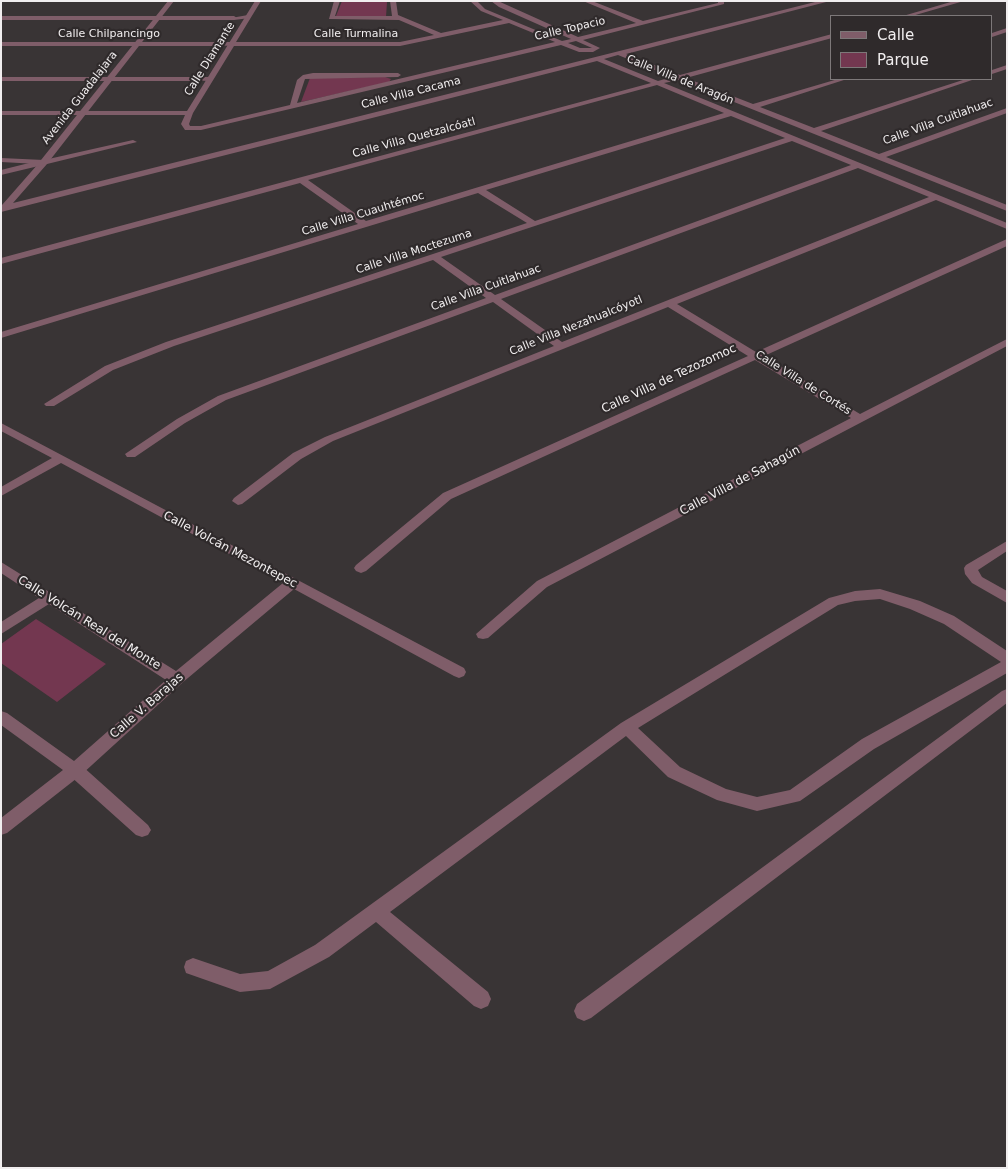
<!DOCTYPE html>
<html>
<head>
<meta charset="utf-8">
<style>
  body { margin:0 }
  #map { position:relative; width:1008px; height:1169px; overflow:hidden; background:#393435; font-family:"DejaVu Sans",sans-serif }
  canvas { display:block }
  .frame { position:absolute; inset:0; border:2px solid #f1eeef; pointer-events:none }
  .legend { position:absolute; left:830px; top:15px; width:162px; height:65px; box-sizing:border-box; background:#2f2a2b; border:1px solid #7d7879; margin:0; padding:6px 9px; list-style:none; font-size:15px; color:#f1eeef }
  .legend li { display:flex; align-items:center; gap:10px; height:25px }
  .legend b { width:25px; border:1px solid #7d7879 }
</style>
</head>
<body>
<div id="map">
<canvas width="1008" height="1169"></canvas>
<div class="frame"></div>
<ul class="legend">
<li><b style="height:6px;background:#7f5d69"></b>Calle</li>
<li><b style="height:14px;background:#733750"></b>Parque</li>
</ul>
</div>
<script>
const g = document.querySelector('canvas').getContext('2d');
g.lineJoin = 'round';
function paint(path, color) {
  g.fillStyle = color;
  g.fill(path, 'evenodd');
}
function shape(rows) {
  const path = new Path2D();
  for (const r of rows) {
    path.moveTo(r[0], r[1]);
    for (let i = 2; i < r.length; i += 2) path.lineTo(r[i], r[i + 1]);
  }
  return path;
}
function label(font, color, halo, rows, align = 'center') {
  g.font = font + ' "DejaVu Sans",sans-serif';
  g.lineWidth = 4.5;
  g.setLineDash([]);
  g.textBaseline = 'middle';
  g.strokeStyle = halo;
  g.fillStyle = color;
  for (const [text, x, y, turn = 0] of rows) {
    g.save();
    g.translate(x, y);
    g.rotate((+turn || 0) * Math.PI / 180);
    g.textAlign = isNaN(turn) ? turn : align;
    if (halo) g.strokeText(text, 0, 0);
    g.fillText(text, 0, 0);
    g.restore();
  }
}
paint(shape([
  [342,1,387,2,386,17,336,16],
  [385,77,391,79,389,82,301,102,310,78],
  [36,619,106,664,57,702,1,663,1,644]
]), '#733750');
paint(shape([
  [248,15,250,18,234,20,231,18,248,15],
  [216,42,231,42,234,44,231,46,214,45,214,43,216,42],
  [191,77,208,77,211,79,208,81,189,80,188,79,191,77],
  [75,763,81,765,148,825,151,830,148,835,142,837,136,835,69,775,67,770,69,765,75,763]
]), '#7f5d69');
paint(shape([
  [255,1,261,1,236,42,400,42,434,35,399,20,329,19,334,1,340,1,335,16,392,16,390,1,396,1,398,15,441,33,503,20,481,11,470,1,477,1,485,9,562,41,571,39,499,7,491,1,498,1,578,37,636,23,583,1,592,1,643,21,718,3,718,1,724,1,724,4,583,40,600,48,593,52,579,52,561,45,201,130,185,130,181,124,185,115,1,115,1,111,187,111,255,1],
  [509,23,555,42,297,103,305,79,398,77,401,75,398,73,313,73,303,75,297,80,290,105,201,126,190,126,189,124,193,113,234,46,400,46,509,23],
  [576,41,592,48,580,48,568,43,576,41],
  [819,1,830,1,626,54,680,75,832,34,832,38,686,78,753,104,838,79,847,79,760,107,814,128,966,79,975,79,821,131,879,154,1007,108,1007,113,886,157,1007,205,1007,211,679,80,664,83,1007,223,1007,229,936,200,677,304,756,352,1007,239,1007,246,764,356,860,414,1007,339,1007,346,547,587,488,638,483,639,478,638,476,634,537,581,851,418,755,360,451,499,366,571,361,573,356,571,354,568,356,565,443,493,748,356,668,307,333,441,301,459,242,504,238,505,232,501,234,498,293,453,325,437,554,346,493,302,226,400,185,423,135,457,127,457,125,454,177,419,218,396,486,298,433,260,174,346,113,370,54,406,46,406,44,404,105,366,166,342,527,223,478,193,1,338,1,332,358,224,300,183,1,264,1,258,651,83,597,61,1,212,2,205,38,164,1,162,1,158,44,160,133,140,137,142,47,164,13,203,819,1],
  [618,55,672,77,658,81,604,59,618,55],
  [657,85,724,113,366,221,308,180,657,85],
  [731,116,785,138,535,221,486,190,731,116],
  [792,141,851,165,495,295,441,257,792,141],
  [858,168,929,197,562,342,501,299,858,168],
  [954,1,964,1,912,16,903,16,954,1],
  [1,16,234,16,237,18,234,20,1,20,1,16],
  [1007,28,1007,32,992,37,992,33,1007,28],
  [1,42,216,42,219,44,216,46,1,46,1,42],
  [1007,65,1007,69,992,74,992,70,1007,65],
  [1,77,191,77,194,79,191,81,1,81,1,77],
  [1,423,464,668,466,672,464,676,459,678,454,676,294,589,182,683,81,775,7,833,1,835,1,818,63,770,1,725,1,711,7,713,74,761,166,680,49,604,1,634,1,622,39,598,1,573,1,562,176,671,283,583,61,463,1,496,1,487,52,458,1,431,1,423],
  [1007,541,1007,551,978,570,982,577,1007,591,1007,603,972,583,965,574,964,568,966,565,1007,541],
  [880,589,920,601,954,616,1007,651,1007,673,874,749,800,801,757,811,717,800,668,777,626,736,390,912,488,992,491,999,488,1006,481,1009,474,1006,376,922,329,957,270,989,240,992,186,973,184,967,186,961,193,958,240,974,268,971,315,945,621,723,829,598,855,591,880,589],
  [880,599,910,609,944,624,1001,662,862,739,790,790,757,797,726,789,680,767,638,728,838,605,855,601,880,599],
  [1007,689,1007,703,591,1018,584,1021,577,1018,574,1011,577,1004,1002,691,1007,689]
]), '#7f5d69');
paint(shape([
  [168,1,174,1,47,164,1,175,1,170,41,160,168,1]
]), '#7f5d69');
label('11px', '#f1eeef', '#2f2a2b', [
  ["Calle Topacio",570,29,-13],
  ["Calle Chilpancingo",109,34],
  ["Calle Turmalina",356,34],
  ["Calle Diamante",210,59,-58],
  ["Calle Villa de Aragón",680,80,22],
  ["Calle Villa Cacama",411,93,-14],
  ["Avenida Guadalajara",80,98,-52],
  ["Calle Villa Cuitlahuac",938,122,-20],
  ["Calle Villa Quetzalcóatl",414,138,-15],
  ["Calle Villa Cuauhtémoc",363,214,-17],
  ["Calle Villa Moctezuma",414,252,-18],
  ["Calle Villa Cuitlahuac",486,288,-20],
  ["Calle Villa Nezahualcóyotl",576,326,-22],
  ["Calle Villa de Cortés",803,383,32]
]);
label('12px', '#f1eeef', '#2f2a2b', [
  ["Calle Villa de Tezozomoc",669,379,-25],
  ["Calle Villa de Sahagún",740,481,-28],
  ["Calle Volcán Mezontepec",230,550,28],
  ["Calle Volcán Real del Monte",89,623,32],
  ["Calle V. Barajas",147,706,-41]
]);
</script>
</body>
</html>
